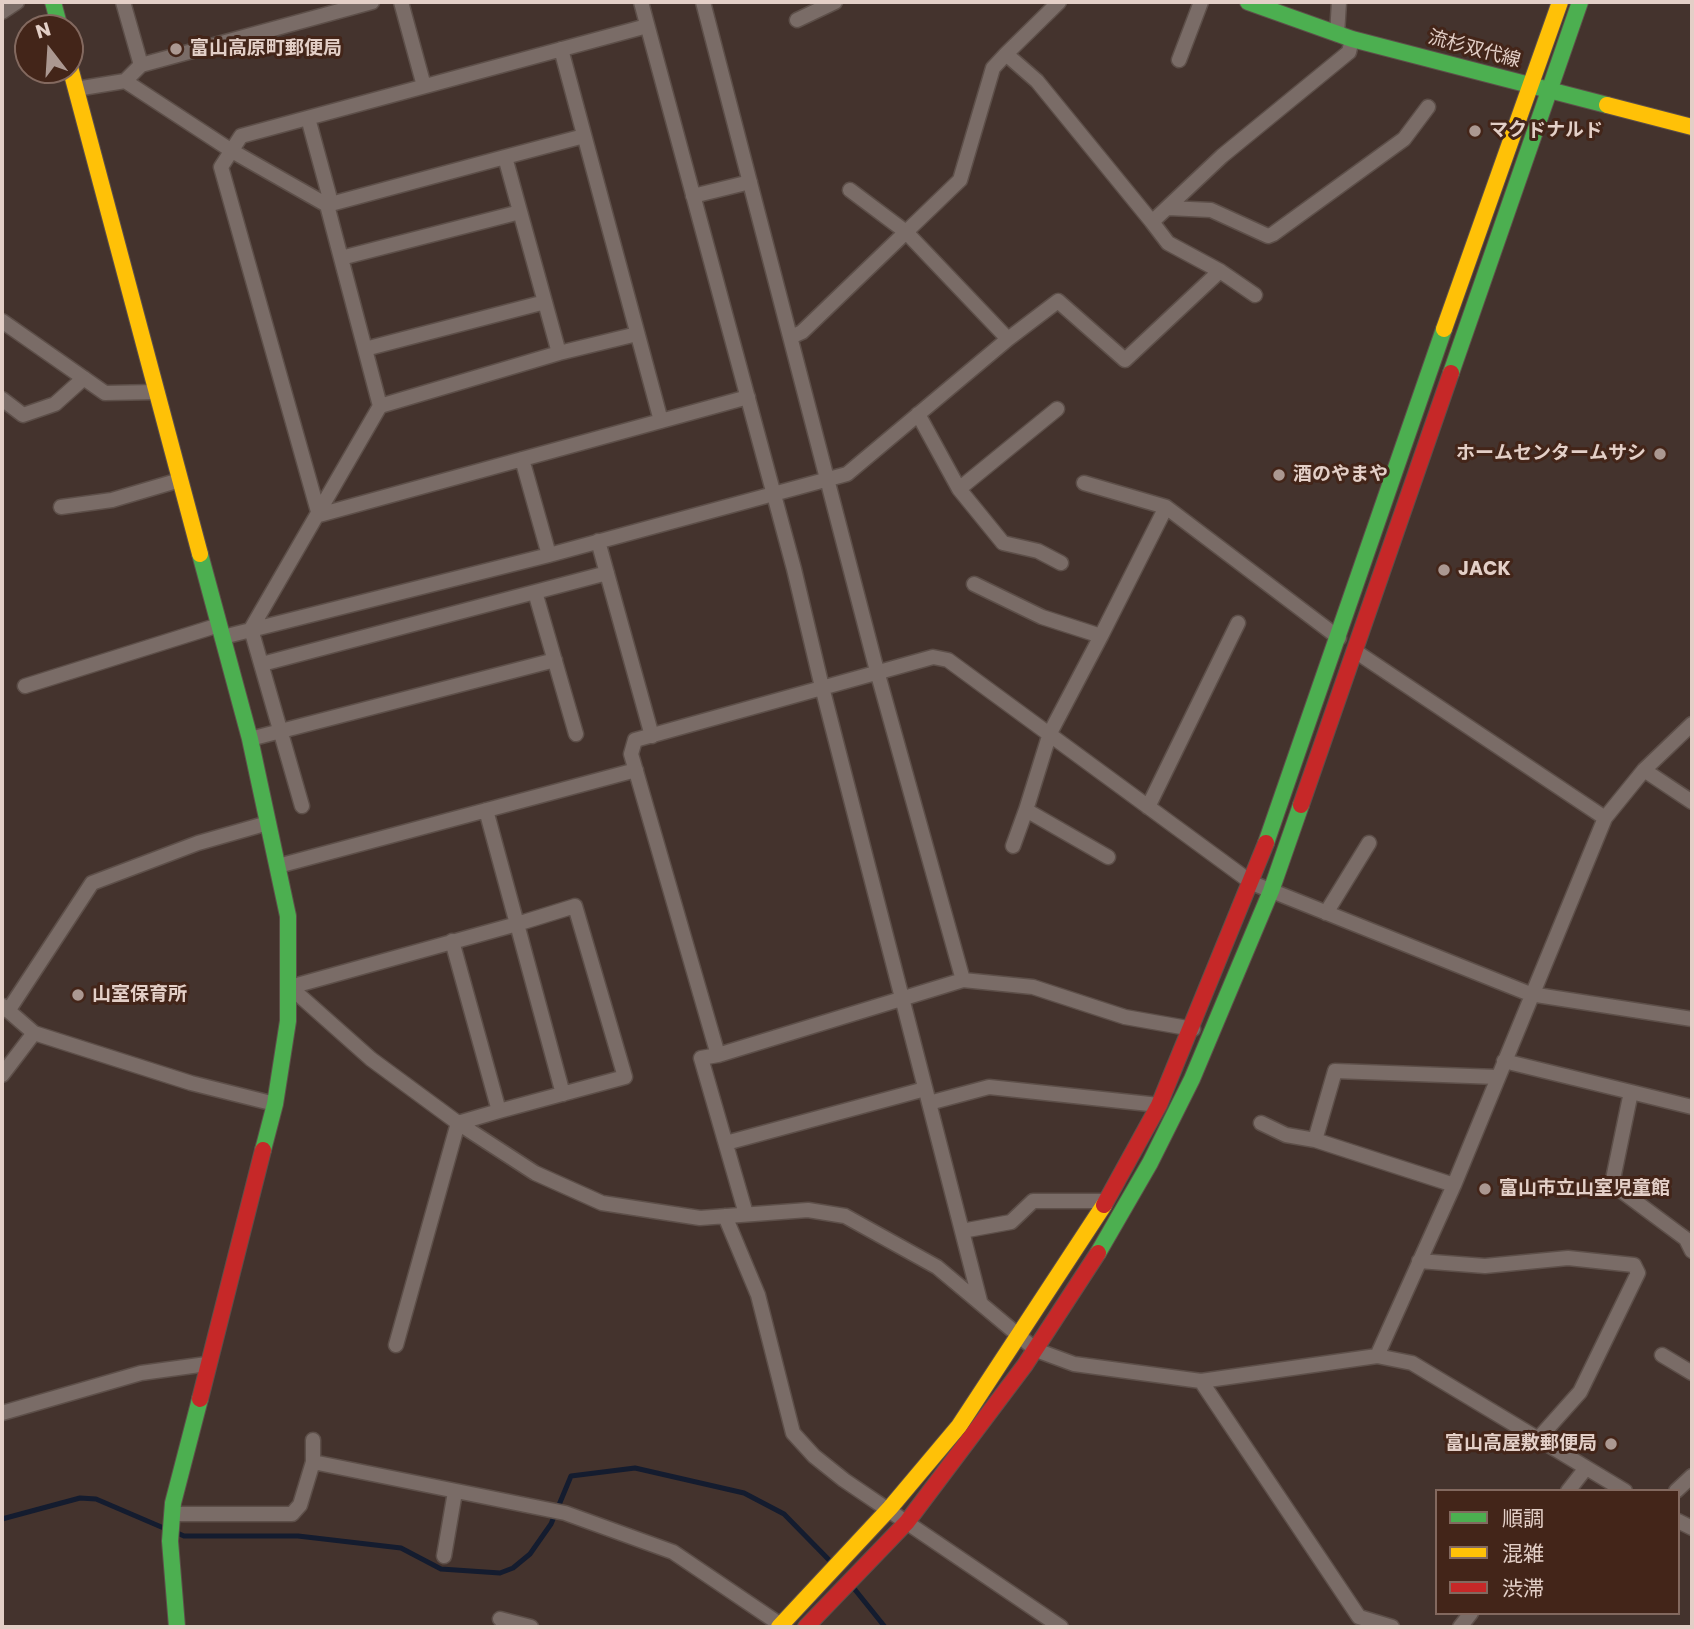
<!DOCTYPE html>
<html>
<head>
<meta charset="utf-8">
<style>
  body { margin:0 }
  #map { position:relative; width:1694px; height:1629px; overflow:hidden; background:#44332d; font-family:Poppins,"Noto Sans JP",sans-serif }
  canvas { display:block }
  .frame { position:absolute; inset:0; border:4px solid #e3cfc7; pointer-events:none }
  .legend { position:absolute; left:1435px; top:1489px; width:245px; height:126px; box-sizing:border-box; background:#432519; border:2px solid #83695f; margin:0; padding:9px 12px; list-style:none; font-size:21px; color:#e3cfc7 }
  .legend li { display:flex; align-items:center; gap:14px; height:35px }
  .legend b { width:35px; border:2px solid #83695f }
  .north { position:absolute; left:14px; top:14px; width:70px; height:70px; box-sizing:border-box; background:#432519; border:2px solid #83695f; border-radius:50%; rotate:343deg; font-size:19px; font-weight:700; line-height:28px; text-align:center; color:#e3cfc7 }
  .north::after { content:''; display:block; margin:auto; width:24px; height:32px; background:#ab9891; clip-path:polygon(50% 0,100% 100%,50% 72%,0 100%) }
</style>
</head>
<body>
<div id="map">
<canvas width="1694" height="1629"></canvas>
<div class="frame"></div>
<ul class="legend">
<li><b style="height:9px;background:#4caf50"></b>順調</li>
<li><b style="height:9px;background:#ffc107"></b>混雑</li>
<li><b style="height:9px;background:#c62828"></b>渋滞</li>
</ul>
<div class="north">N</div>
</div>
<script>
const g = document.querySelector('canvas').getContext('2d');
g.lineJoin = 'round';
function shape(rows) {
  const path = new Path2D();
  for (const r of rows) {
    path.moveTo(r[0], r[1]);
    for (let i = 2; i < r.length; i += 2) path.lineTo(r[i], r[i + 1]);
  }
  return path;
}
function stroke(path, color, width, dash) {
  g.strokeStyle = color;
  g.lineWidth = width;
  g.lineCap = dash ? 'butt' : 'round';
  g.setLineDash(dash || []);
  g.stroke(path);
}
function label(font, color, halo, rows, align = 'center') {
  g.font = font + ' Poppins,"Noto Sans JP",sans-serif';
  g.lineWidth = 6;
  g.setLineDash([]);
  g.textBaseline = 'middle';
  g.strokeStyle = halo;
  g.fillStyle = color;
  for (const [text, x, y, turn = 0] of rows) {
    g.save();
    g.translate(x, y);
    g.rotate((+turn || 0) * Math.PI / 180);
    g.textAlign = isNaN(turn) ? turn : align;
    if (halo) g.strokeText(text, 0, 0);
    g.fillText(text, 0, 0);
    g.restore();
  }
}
stroke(shape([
  [2,1519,80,1498,96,1499,166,1529],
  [175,1532,184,1536,298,1536,401,1548,441,1569,500,1573,513,1568,530,1554,551,1524,571,1476,635,1468,744,1493,784,1514,832,1563],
  [852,1586,885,1627]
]), '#141c2f', 5);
const street = shape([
  [123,2,141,65],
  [401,2,424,86],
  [641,2,794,569,822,687,980,1301],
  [703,2,877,671,963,980,718,1055],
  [2,12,17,2],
  [797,20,835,2],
  [1337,34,1339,2],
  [561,49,661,421],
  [1006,54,1059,2],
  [1179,60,1201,2],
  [125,81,141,65,372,2],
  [76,89,125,81,232,151,327,205,505,157,559,353,380,406,327,205,329,195,308,118],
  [505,157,584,136],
  [850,190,906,232,960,180,993,68,1006,54,1037,81,1152,222,1222,156,1349,52,1352,39],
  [693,196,750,182],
  [1168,208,1211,210,1268,236,1273,234,1404,139,1428,107],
  [341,258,520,212],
  [1220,271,1255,295],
  [2,321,105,393,157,392],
  [1008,339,1058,301,1125,360,1220,271,1168,243,1152,222],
  [365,349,545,302],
  [559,353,637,334],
  [2,399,23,415,55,404,84,378],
  [918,414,959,489,1057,409],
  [522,459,549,555],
  [1084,483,1166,507,1339,638],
  [959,489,1003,543,1038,551,1061,563],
  [61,507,112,500,180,480],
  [319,515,221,167,241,136,647,26],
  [319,515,748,397],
  [598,541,652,736],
  [974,584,1042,617,1101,636,1050,733,1026,810],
  [535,592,576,734],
  [1101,636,1166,507],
  [223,637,549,555,847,474,1008,339,906,232,802,332,791,337],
  [1355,651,1605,818],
  [262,664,607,573],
  [25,686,219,625],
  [250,739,555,660],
  [1644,770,1692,802],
  [302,806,251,629,380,406],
  [1148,807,1238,623],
  [1013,846,1026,810,1108,857],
  [278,866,636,770],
  [1326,913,1369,843],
  [963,980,1033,987,1125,1017,1193,1029],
  [290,987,371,1059,458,1123,535,1173,602,1203,700,1218,808,1210,845,1216,937,1267,1036,1350,1074,1364,1201,1381,1377,1356,1412,1363,1625,1491],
  [290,987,517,924,486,810],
  [3,1006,34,1033,191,1083,275,1104],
  [8,1011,92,883,198,843,268,823],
  [1504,1061,1631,1092,1612,1184,1686,1239,1692,1251],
  [2,1075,34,1033],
  [1631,1092,1692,1107],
  [929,1103,989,1087,1159,1105],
  [499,1111,625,1077,575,906,517,924,563,1094],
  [1261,1123,1286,1135,1315,1140,1335,1071,1497,1077],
  [1315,1140,1454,1185],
  [726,1143,925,1089],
  [746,1214,701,1058,718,1055,631,754,635,740,933,657,948,660,1252,883,1530,994,1692,1019],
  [725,1216,758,1295,793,1433,814,1456,844,1480,1061,1627],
  [962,1231,1011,1222,1033,1201,1106,1201],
  [1419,1261,1485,1266,1568,1258,1634,1265,1638,1273,1580,1392,1538,1439],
  [396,1345,458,1123,499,1111,452,941],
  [1662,1355,1692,1373],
  [1377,1356,1454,1185,1605,818,1644,770,1692,724],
  [1201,1381,1359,1617,1392,1627],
  [2,1413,141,1373,207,1364],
  [313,1462,565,1513,673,1552,781,1625],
  [1568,1491,1586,1468],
  [1676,1491,1692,1476],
  [172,1514,292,1514,300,1505,313,1462,313,1440],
  [1678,1521,1692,1528],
  [444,1556,455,1492],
  [500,1619,531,1627],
  [1460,1627,1471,1613]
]);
const fast = shape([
  [53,2,60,28],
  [1248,2,1352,39,1607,105],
  [1451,373,1580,2],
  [200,554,250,739,288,916,288,1021,275,1104,263,1150],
  [1266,843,1444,329],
  [1098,1253,1150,1163,1192,1079,1271,891,1301,805],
  [177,1627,170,1541,173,1503,200,1399]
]);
const slow = shape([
  [70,67,200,554],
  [1607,105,1692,127],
  [1444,329,1560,2],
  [779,1627,890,1508,959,1426,1104,1205]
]);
const jam = shape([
  [1301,805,1451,373],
  [1104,1205,1159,1105,1266,843],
  [200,1399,263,1150],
  [806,1627,907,1522,1025,1365,1098,1253]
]);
stroke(street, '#5d4f49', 17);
stroke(fast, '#5d4f49', 18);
stroke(slow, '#5d4f49', 18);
stroke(jam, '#5d4f49', 18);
stroke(street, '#7a6c67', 14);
stroke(fast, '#4caf50', 16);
stroke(slow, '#ffc107', 16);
stroke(jam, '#c62828', 16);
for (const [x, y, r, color] of [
  [176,49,7,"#ab9891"],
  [1475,131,7,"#ab9891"],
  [1660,454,7,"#ab9891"],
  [1279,475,7,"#ab9891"],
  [1444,570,7,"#ab9891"],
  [78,995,7,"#ab9891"],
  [1485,1189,7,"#ab9891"],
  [1611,1444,7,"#ab9891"]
]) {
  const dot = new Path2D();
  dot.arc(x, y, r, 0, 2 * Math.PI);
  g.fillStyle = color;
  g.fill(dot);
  stroke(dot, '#432519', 2.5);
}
label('bold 19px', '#e3cfc7', '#432519', [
  ["富山高原町郵便局",190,49],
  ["マクドナルド",1489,131],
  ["ホームセンタームサシ",1646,454,"right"],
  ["酒のやまや",1293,475],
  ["JACK",1458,570],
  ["山室保育所",92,995],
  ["富山市立山室児童館",1499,1189],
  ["富山高屋敷郵便局",1597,1444,"right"]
], 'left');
label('19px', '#e3cfc7', '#432519', [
  ["流杉双代線",1474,50,15]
]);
</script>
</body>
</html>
